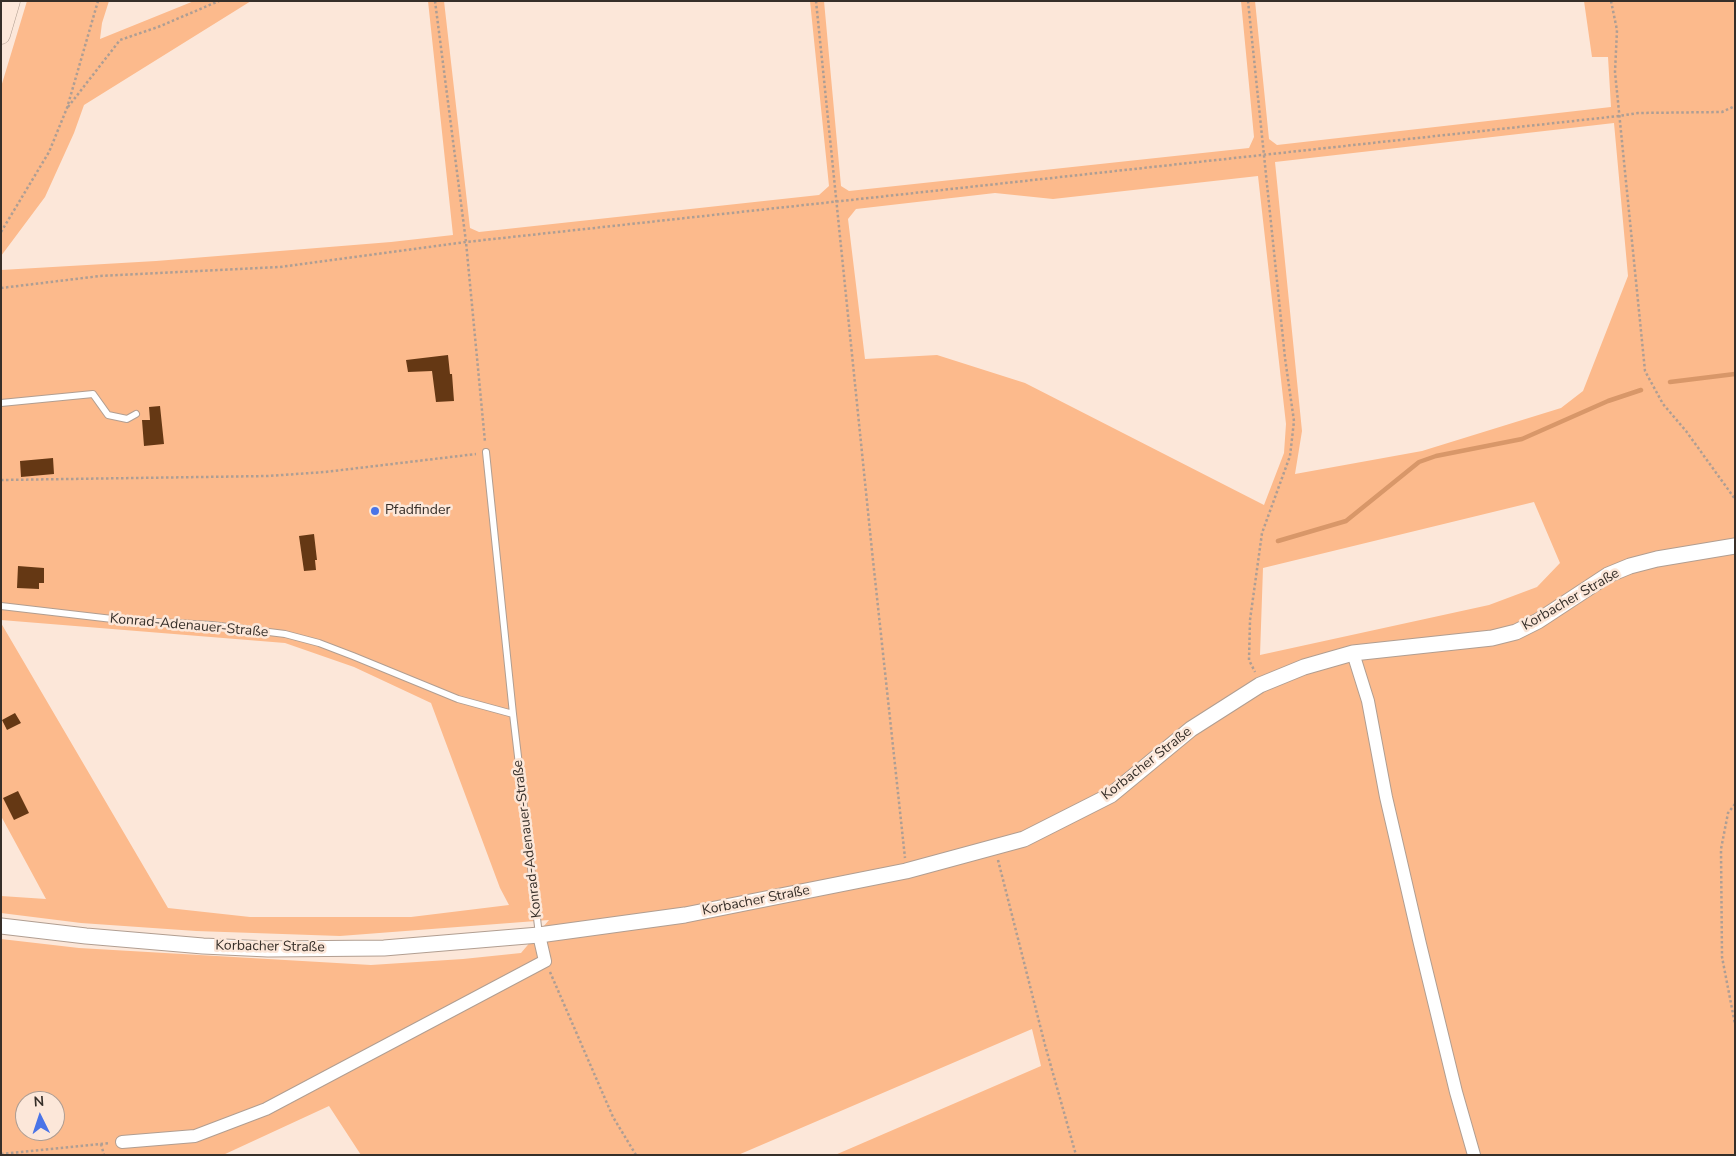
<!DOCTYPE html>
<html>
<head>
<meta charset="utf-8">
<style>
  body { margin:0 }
  #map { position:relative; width:1736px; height:1156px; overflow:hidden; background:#fce7d9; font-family:"Nunito Sans",sans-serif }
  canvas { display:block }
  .frame { position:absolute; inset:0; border:2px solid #362f29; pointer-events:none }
  .north { position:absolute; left:15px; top:1091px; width:50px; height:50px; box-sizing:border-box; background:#fce7d9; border:1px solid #ad9d93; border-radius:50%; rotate:356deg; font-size:14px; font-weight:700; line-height:20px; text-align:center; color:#362f29 }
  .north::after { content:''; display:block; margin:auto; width:18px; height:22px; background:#4a74e7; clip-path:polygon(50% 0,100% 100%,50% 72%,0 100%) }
</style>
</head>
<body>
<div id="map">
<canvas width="1736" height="1156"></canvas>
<div class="frame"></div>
<div class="north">N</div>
</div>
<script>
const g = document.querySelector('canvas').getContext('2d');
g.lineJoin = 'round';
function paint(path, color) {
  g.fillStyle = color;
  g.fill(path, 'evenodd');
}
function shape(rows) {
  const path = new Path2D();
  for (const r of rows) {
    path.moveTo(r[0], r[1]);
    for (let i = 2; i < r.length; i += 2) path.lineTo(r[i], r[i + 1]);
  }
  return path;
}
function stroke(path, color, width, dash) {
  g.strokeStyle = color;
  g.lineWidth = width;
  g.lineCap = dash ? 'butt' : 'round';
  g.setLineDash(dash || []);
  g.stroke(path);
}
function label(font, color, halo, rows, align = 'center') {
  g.font = font + ' "Nunito Sans",sans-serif';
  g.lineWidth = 5;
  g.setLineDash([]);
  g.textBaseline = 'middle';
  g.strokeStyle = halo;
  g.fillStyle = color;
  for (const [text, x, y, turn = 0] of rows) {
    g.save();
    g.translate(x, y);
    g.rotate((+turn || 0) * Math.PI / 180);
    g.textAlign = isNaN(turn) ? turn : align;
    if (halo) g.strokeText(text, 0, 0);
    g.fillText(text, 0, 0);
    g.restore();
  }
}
paint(shape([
  [27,1,109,1,102,23,100,39,194,1,251,1,84,105,74,133,45,197,1,256,1,87],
  [428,1,444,1,470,228,479,232,819,195,829,186,810,1,824,1,841,186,849,191,1249,148,1254,137,1241,1,1255,1,1269,139,1277,145,1611,107,1608,57,1592,57,1584,1,1735,1,1735,1155,835,1155,1041,1066,1032,1029,738,1155,361,1155,329,1106,223,1155,1,1155,1,939,79,948,371,965,463,959,521,953,549,920,340,936,196,931,81,923,1,913,1,896,46,899,1,816,1,623,168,908,250,917,411,917,509,905,500,888,431,703,354,667,285,643,1,620,1,270,156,261,391,242,453,235],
  [1614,123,1628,276,1583,391,1561,408,1422,451,1295,474,1302,431,1275,162],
  [1258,176,1286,424,1284,453,1264,505,1025,383,937,355,865,359,848,219,856,209,995,193,1053,199],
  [1534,502,1560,563,1537,587,1489,605,1260,655,1263,568],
  [25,1101,55,1101,55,1131,25,1131]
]), '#fcba8c');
stroke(shape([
  [1670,382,1735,374],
  [1278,541,1346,521,1419,462,1436,456,1522,439,1608,401,1641,390]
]), '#d89769', 4.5);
paint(shape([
  [448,355,450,374,452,374,454,401,436,402,432,371,408,372,406,360],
  [160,406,164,444,144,446,142,420,150,420,149,407],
  [53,458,54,474,21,477,20,461],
  [314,534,317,560,315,560,316,570,304,571,299,536],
  [18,566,44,568,44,583,39,583,39,589,17,588],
  [15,713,21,723,7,730,2,720],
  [18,791,29,813,14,820,3,798]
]), '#653814');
const service = shape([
  [1,403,93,394,108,415,127,419,136,414],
  [486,452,513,714,539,935],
  [1,606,121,620,212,625,285,634,319,643,353,656,458,699,513,714]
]);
const minor = shape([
  [1353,653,1368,701,1386,797,1420,944,1456,1092,1474,1155],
  [122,1142,195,1136,266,1109,545,961,539,935]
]);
const tertiary = shape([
  [1,926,86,936,203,946,268,949,384,948,539,935,685,915,906,871,1024,839,1111,795,1191,729,1260,685,1304,667,1353,653,1492,638,1516,632,1538,621,1608,575,1630,566,1657,559,1735,546]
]);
const secondary = shape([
  [1,35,11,1]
]);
stroke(service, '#b19e91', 8);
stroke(minor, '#b19e91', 14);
stroke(tertiary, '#b19e91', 17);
stroke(secondary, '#b19e91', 19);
stroke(shape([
  [435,1,466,242,485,442],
  [816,1,872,551,905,858],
  [1248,1,1285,358,1294,421,1290,456,1262,533,1250,620,1249,660,1255,672],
  [1611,1,1617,30,1615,72,1645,371,1663,404,1686,431,1735,499],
  [68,107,120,40,158,27,219,1],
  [1,232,49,152,67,108,98,1],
  [1,288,100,276,280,267,466,242,1619,116,1638,113,1722,112,1735,106],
  [1,480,268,476,325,472,476,454],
  [1735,804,1728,813,1721,849,1722,957,1735,1024],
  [998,860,1045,1045,1076,1155],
  [550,972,613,1117,636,1155],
  [101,1144,104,1155],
  [1,1154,110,1143]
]), '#ae9e94', 2.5, [2.5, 2.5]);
stroke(service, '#fff', 6);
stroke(minor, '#fff', 12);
stroke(tertiary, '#fff', 15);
stroke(secondary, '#fde8da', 18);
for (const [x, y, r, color] of [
  [375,511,5,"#4a74e7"]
]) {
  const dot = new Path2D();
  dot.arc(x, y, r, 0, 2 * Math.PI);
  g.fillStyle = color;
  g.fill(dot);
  stroke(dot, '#fce7d9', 2);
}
label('14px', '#362f29', '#fce7d9', [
  ["Pfadfinder",385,511]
], 'left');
label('14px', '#362f29', '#fce7d9', [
  ["Korbacher Straße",1571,600,-30],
  ["Konrad-Adenauer-Straße",189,626,5],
  ["Korbacher Straße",1147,764,-38],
  ["Konrad-Adenauer-Straße",528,839,-97],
  ["Korbacher Straße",756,901,-11],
  ["Korbacher Straße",270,947,1]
]);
</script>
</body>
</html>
